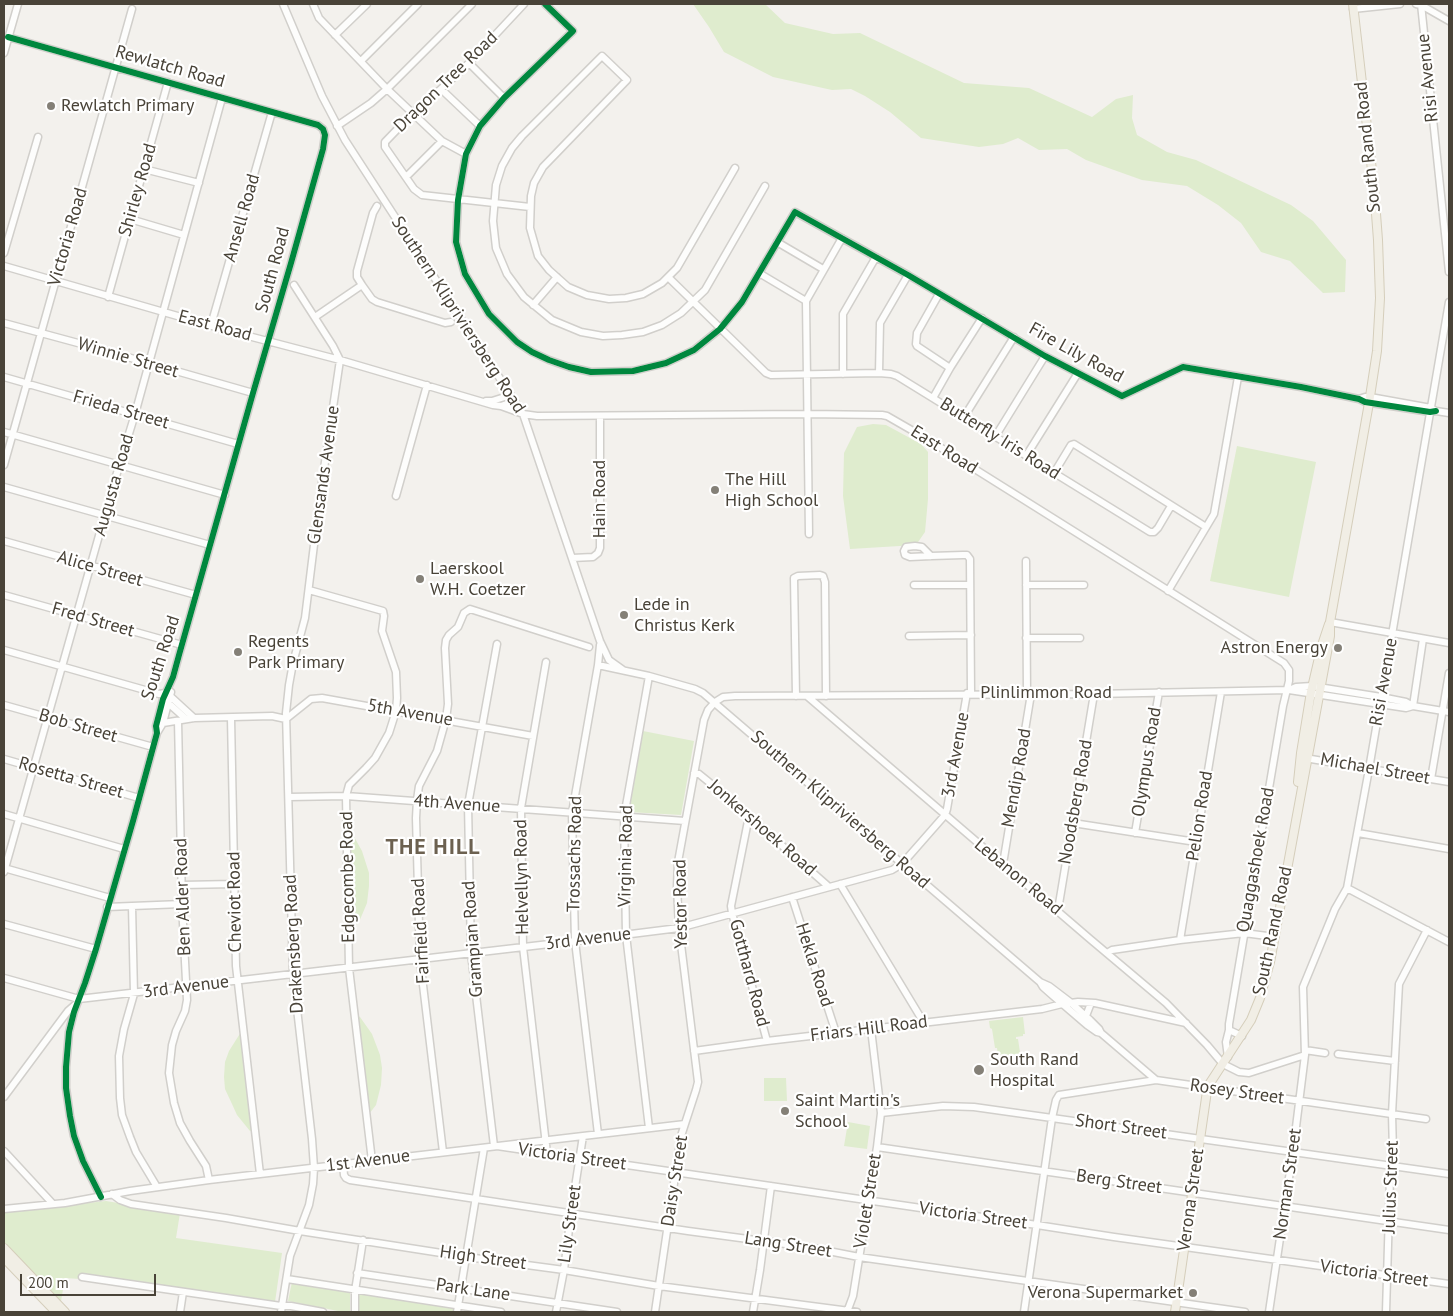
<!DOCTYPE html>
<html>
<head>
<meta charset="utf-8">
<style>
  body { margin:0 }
  #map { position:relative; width:1453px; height:1316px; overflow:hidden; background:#f3f1ed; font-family:"PT Sans",sans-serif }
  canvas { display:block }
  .frame { position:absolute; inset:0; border:5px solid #494338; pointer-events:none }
  .scale { position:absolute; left:20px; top:1274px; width:136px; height:22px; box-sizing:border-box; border:2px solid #494338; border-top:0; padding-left:6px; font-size:15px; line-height:18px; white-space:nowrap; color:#494338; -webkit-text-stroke:4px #fff; paint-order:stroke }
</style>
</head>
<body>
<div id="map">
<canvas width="1453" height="1316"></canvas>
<div class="frame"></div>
<div class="scale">200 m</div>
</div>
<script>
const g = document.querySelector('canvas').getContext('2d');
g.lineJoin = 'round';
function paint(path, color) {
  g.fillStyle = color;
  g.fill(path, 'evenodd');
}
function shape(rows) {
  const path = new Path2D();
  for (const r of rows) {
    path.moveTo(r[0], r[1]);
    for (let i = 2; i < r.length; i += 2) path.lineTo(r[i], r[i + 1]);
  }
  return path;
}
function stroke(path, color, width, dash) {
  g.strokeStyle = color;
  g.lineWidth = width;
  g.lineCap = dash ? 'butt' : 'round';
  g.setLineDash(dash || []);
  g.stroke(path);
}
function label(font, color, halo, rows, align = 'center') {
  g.font = font + ' "PT Sans",sans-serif';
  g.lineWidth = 4.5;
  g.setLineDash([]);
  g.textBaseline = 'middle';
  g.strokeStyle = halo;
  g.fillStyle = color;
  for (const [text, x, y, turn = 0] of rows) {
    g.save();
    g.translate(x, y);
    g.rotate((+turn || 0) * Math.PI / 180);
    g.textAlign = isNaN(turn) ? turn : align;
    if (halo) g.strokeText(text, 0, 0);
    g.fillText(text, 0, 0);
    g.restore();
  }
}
paint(shape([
  [693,4,765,4,785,23,833,34,860,33,964,83,1029,88,1092,117,1116,99,1133,95,1132,118,1137,135,1167,152,1196,160,1291,205,1313,221,1346,260,1345,292,1323,293,1290,261,1261,252,1241,223,1218,205,1187,186,1142,180,1086,160,1067,149,1039,150,1018,138,1003,144,979,147,921,138,890,112,865,96,851,89,832,90,773,77,724,52,709,27],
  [873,424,886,425,921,444,928,452,928,499,925,532,916,545,850,549,843,496,844,453,857,427],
  [1237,446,1316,462,1289,597,1210,581],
  [643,731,694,741,681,815,629,812],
  [349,830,352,833,362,851,369,873,369,886,367,903,359,922,352,930],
  [356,1015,360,1017,372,1034,380,1055,382,1068,381,1085,376,1105,369,1114],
  [1023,1017,1025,1034,1023,1034,1023,1036,1016,1037,1016,1039,1018,1039,1021,1059,1016,1060,1016,1063,996,1066,995,1056,998,1055,997,1048,995,1048,992,1029,990,1028,989,1021],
  [241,1032,253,1130,250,1131,237,1115,232,1104,225,1089,224,1077,225,1062,229,1051],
  [764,1078,786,1078,787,1101,764,1101],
  [848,1122,870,1126,867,1149,844,1146],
  [106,1201,180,1213,176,1238,282,1253,275,1302,82,1273,80,1279,65,1278,61,1301,4,1242,4,1212],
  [292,1282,350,1292,350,1312,343,1312,288,1301],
  [357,1292,455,1307,453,1312,358,1312]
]), '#dfecce');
const minor = shape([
  [283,4,322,96,345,140,523,414,600,641,609,660,623,670],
  [313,4,319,18,387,89,442,141,466,154],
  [524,4,469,63,441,89,413,113,385,142,385,147,414,189,422,195,530,207],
  [545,4,573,31,504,98,480,126,466,154,458,200,456,242,465,274,489,314,517,342,532,352,549,360,569,367,591,372,633,371,666,363,694,350,720,329,742,302,795,212,908,275,1045,356,1122,396,1183,367,1301,387,1359,399,1365,402,1430,412,1436,411],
  [1416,4,1421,5,1449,21],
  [1421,4,1449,272],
  [1353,9,1400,4],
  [335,35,367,4],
  [8,37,318,125,323,129,325,135,323,149,291,263,253,393,179,655,173,677,163,699,156,726,157,733,133,821,96,949,85,983,74,1012,69,1032,66,1067,66,1088,70,1116,74,1136,83,1161,101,1197],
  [4,53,18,4],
  [361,61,418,4],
  [469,63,504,98],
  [441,89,480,126],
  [337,126,371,103,387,89,472,4],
  [735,168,677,268,662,283,643,294,626,298,609,299,587,295,568,287,549,270,538,256,530,228,531,196,534,183,543,167,627,80,602,56,522,136,512,148,502,166,496,185,493,221,496,248,507,274,524,297,552,320,581,332,603,336,622,335,643,332,662,325,681,313,705,290,765,186],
  [144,169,199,183],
  [406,177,442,141],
  [377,206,373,213,357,271,357,277,362,285,372,299,377,302,445,323,451,322],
  [130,219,184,235],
  [777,242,823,269],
  [4,253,38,137],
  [4,266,233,332,340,360,493,405,501,406,515,401],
  [759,273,806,301],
  [668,277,766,373,771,375,879,373,891,374,897,376,1150,532,1154,532,1158,528,1171,506],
  [939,294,917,333,916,344,917,346,950,368],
  [108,297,168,82],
  [533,305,557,277],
  [315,317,362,285],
  [4,323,89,346,253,393],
  [211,325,272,112],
  [879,373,880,323,908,275],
  [843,374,843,314,876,257],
  [4,377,238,444],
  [933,398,950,368,982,318],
  [1359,399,1365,397,1370,397,1431,408,1436,411,1449,413],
  [486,401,492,401,511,395],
  [501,406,523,414,537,416,807,414,882,415,887,416,927,439,1284,663,1289,670,1289,681,1283,706,1229,1024,1229,1030,1242,1036],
  [964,417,1014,337],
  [4,432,225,495],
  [995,437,1045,356],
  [1026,456,1078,373],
  [4,465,132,9],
  [1054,473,1071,445,1074,444,1206,527],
  [4,487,210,545],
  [396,496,427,385],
  [809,534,806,301,842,238],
  [4,541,196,595],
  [931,556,922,547,915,546,906,547,904,551,905,555,910,557,931,556,963,555,967,555,970,559,971,693],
  [572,558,593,557,598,553,600,548,600,417],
  [1026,561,1027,693],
  [914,585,970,585],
  [1026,585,1084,585],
  [309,590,383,611,384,616,382,631,396,672,397,698,396,711,389,733,375,758,366,768,349,785,346,796,349,968,372,1161],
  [1168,591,1214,514,1238,377],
  [4,595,182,645],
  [1330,622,1449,643],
  [909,636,971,635],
  [1026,638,1080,638],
  [4,650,159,694,165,693,170,696,194,718],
  [546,662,521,808,523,947,547,1153],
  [598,665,649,676,695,689,703,693,1040,982,1049,986,1070,1002,1090,1020,1099,1029,1101,1033],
  [649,676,624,817,626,935,649,1128],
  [1289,690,1296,687,1312,686,1381,697,1406,702,1413,706,1449,712],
  [796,696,794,578,798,576,820,575,823,576,825,582,826,696],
  [807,696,1090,939,1166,1003,1207,1045,1223,1064,1239,1072,1249,1073,1305,1055],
  [167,702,186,719],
  [4,705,153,747],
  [1413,706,1423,639],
  [231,718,236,966,260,1174],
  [286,719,311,699,322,698,533,736],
  [178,721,182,904,187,1000,185,1011,176,1031,172,1045,169,1073,174,1103,180,1123,190,1141,206,1166,209,1180],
  [163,723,194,718,272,716,286,719],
  [157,733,163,723,171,692],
  [1305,758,1449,782],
  [4,759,139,798],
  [694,773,699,774,720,791,829,887],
  [1431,779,1449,673],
  [289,797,346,796,685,821],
  [4,814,124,849],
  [749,816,731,906,732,913,767,1041],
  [1073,823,1196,842],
  [1135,833,1159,692],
  [1358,833,1449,849],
  [1001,862,1004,858,1031,694],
  [4,868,110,898],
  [4,872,113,486,135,414,222,98],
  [840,884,924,1023],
  [182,885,234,884],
  [1347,888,1449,942],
  [792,897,836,1033],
  [132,906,134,994,124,1029,119,1056,120,1098,122,1115,130,1137,136,1152,157,1187],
  [107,907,182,904],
  [1058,910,1094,694],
  [4,924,96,949],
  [1180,940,1221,692],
  [1107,953,1112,950,1180,940,1244,933,1275,937],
  [4,978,79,999,575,941,679,928,892,870,902,864,945,815,947,809,967,693],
  [1040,982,1043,987,1052,995,1087,1025,1097,1032,1101,1033,1156,1080],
  [1086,1016,1091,1003],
  [1305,1050,1325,1053],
  [694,1051,767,1041,1042,1009,1062,1004,1078,1002,1095,1003,1186,1023],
  [1338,1054,1395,1061],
  [1228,1057,1226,1042,1229,1030],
  [4,1097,62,1019,68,1011,76,1004],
  [881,1113,943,1106,974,1107,1449,1174],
  [598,1134,575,941,572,813,598,665,600,645],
  [494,1146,471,953,468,805,497,644],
  [497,1146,1037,1225,1114,1237,1449,1284],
  [877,1147,1449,1230],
  [4,1151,53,1204],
  [443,1152,420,960,416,818,417,800,419,786,437,751,446,719,448,704,445,648,446,640,449,635,458,627,464,613,470,609,589,647],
  [343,1164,344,1175,346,1178,350,1180,688,1231,808,1247,859,1257,1245,1312],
  [112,1194,120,1200,131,1204,226,1218,300,1231,467,1257,564,1270,659,1286,857,1312],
  [4,1209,65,1203,130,1191,209,1180,685,1124],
  [357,1273,617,1312],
  [82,1277,281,1306,291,1306,323,1312],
  [287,1279,501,1312],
  [180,1312,183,1292],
  [281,1312,290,1256,309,1205,313,1184,314,1168,312,1139,293,974,286,713,289,685,293,663,305,618,320,496,340,360,333,346,294,285],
  [355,1312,355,1291,363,1240],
  [457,1312,484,1148],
  [556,1312,564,1270,571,1213,583,1136],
  [655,1312,681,1136,696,1090,698,1082,679,928,677,887,678,862,704,720,708,710,715,702,723,697,735,696,1094,694,1289,690,1406,708,1413,706],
  [753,1312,760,1270,771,1186],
  [847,1312,853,1296,877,1147,881,1113,871,1029],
  [1024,1312,1052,1118,1056,1100,1059,1095,1156,1080,1426,1119],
  [1269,1312,1293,1151,1305,1055,1303,987,1335,909,1347,888,1369,769,1449,302],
  [1386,1312,1390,1178,1393,1152,1392,1114,1399,984,1427,930]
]);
const major = shape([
  [1298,782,1301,753,1311,692,1322,645,1329,624],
  [4,1248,65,1312],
  [4,1258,56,1312],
  [1175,1312,1207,1091,1210,1083,1251,1020,1260,998,1270,962,1330,636,1330,622,1369,403,1377,351,1380,298,1378,240,1374,188,1353,4]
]);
stroke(minor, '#d1cfcb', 9);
stroke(major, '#d5cebb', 10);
stroke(minor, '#fdfdfc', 6);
stroke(major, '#f1eee5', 8);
stroke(shape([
  [545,4,573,31,504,98,480,126,466,154,458,200,456,242,465,274,489,314,517,342,532,352,549,360,569,367,591,372,633,371,666,363,694,350,720,329,742,302,795,212,908,275,1045,356,1122,396,1183,367,1301,387,1359,399,1365,402,1430,412,1436,411],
  [8,37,318,125,323,129,325,135,323,149,291,263,253,393,179,655,173,677,163,699,156,726,157,733,133,821,96,949,85,983,74,1012,69,1032,66,1067,66,1088,70,1116,74,1136,83,1161,101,1197]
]), '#00873e', 6);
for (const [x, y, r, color] of [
  [51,106,5,"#848077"],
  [715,490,5,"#848077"],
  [420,579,5,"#848077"],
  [624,615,5,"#848077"],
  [1338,648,5,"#848077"],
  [238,652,5,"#848077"],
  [979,1070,6,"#848077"],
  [785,1111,5,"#848077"],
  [1193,1293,5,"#848077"]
]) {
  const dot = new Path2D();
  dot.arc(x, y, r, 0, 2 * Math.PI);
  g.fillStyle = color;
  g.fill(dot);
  stroke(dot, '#fff', 2);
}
label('18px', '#494338', '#fff', [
  ["Rewlatch Road",170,67,16],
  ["Risi Avenue",1428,78,-96],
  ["Dragon Tree Road",446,82,-44],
  ["South Rand Road",1368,147,-96],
  ["Shirley Road",138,190,-74],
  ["Ansell Road",242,218,-74],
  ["Victoria Road",68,237,-74],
  ["South Road",273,270,-75],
  ["Southern Klipriviersberg Road",458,315,57],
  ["East Road",215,326,15],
  ["Fire Lily Road",1076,353,29],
  ["Winnie Street",128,358,16],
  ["Frieda Street",121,410,16],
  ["Butterfly Iris Road",1000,439,32],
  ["East Road",944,450,32],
  ["Glensands Avenue",324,475,-82],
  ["Augusta Road",114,485,-74],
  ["Hain Road",600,499,-90],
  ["Alice Street",100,569,16],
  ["Fred Street",93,620,16],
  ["South Road",161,658,-72],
  ["Risi Avenue",1384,682,-80],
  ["Plinlimmon Road",1046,693],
  ["5th Avenue",410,713,10],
  ["Bob Street",78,726,16],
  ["3rd Avenue",956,755,-80],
  ["Olympus Road",1147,762,-81],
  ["Michael Street",1375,769,10],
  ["Rosetta Street",71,778,16],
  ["Mendip Road",1017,778,-80],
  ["Noodsberg Road",1076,802,-80],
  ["4th Avenue",457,804,4],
  ["Southern Klipriviersberg Road",840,810,41],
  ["Pelion Road",1200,816,-81],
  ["Jonkershoek Road",762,828,41],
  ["Trossachs Road",575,854,-89],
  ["Virginia Road",626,856,-89],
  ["Quaggashoek Road",1256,860,-80],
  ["Edgecombe Road",348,877,-91],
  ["Helvellyn Road",522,877,-91],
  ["Lebanon Road",1018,877,40],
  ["Ben Alder Road",183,897,-92],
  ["Cheviot Road",235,902,-91],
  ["Yestor Road",681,904,-91],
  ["Fairfield Road",421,931,-93],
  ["South Rand Road",1273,931,-78],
  ["Grampian Road",473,939,-94],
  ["3rd Avenue",588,939,-7],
  ["Drakensberg Road",294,944,-93],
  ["Hekla Road",814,965,72],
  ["Gotthard Road",749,973,75],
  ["3rd Avenue",186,987,-7],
  ["Friars Hill Road",869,1029,-7],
  ["Rosey Street",1237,1092,8],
  ["Short Street",1121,1127,8],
  ["Victoria Street",572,1157,8],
  ["1st Avenue",368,1161,-7],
  ["Daisy Street",675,1181,-81],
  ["Berg Street",1119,1182,8],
  ["Norman Street",1288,1184,-82],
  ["Julius Street",1391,1187,-88],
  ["Verona Street",1191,1200,-82],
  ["Violet Street",868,1201,-81],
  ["Victoria Street",973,1216,8],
  ["Lily Street",570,1224,-82],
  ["Lang Street",788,1245,9],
  ["High Street",483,1258,8],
  ["Victoria Street",1374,1274,8],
  ["Park Lane",473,1290,8]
]);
label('18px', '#494338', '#fff', [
  ["Rewlatch Primary",61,106],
  ["The Hill",725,480],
  ["High School",725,501],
  ["Laerskool",430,569],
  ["W.H. Coetzer",430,590],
  ["Lede in",634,605],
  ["Christus Kerk",634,626],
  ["Regents",248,642],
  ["Park Primary",248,663],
  ["Astron Energy",1328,648,"right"],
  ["South Rand",990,1060],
  ["Hospital",990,1081],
  ["Saint Martin's",795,1101],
  ["School",795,1122],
  ["Verona Supermarket",1183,1293,"right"]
], 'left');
g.letterSpacing = '1px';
label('bold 22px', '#6c6150', '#fff', [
  ["THE HILL",433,848]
]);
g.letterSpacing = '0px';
</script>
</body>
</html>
